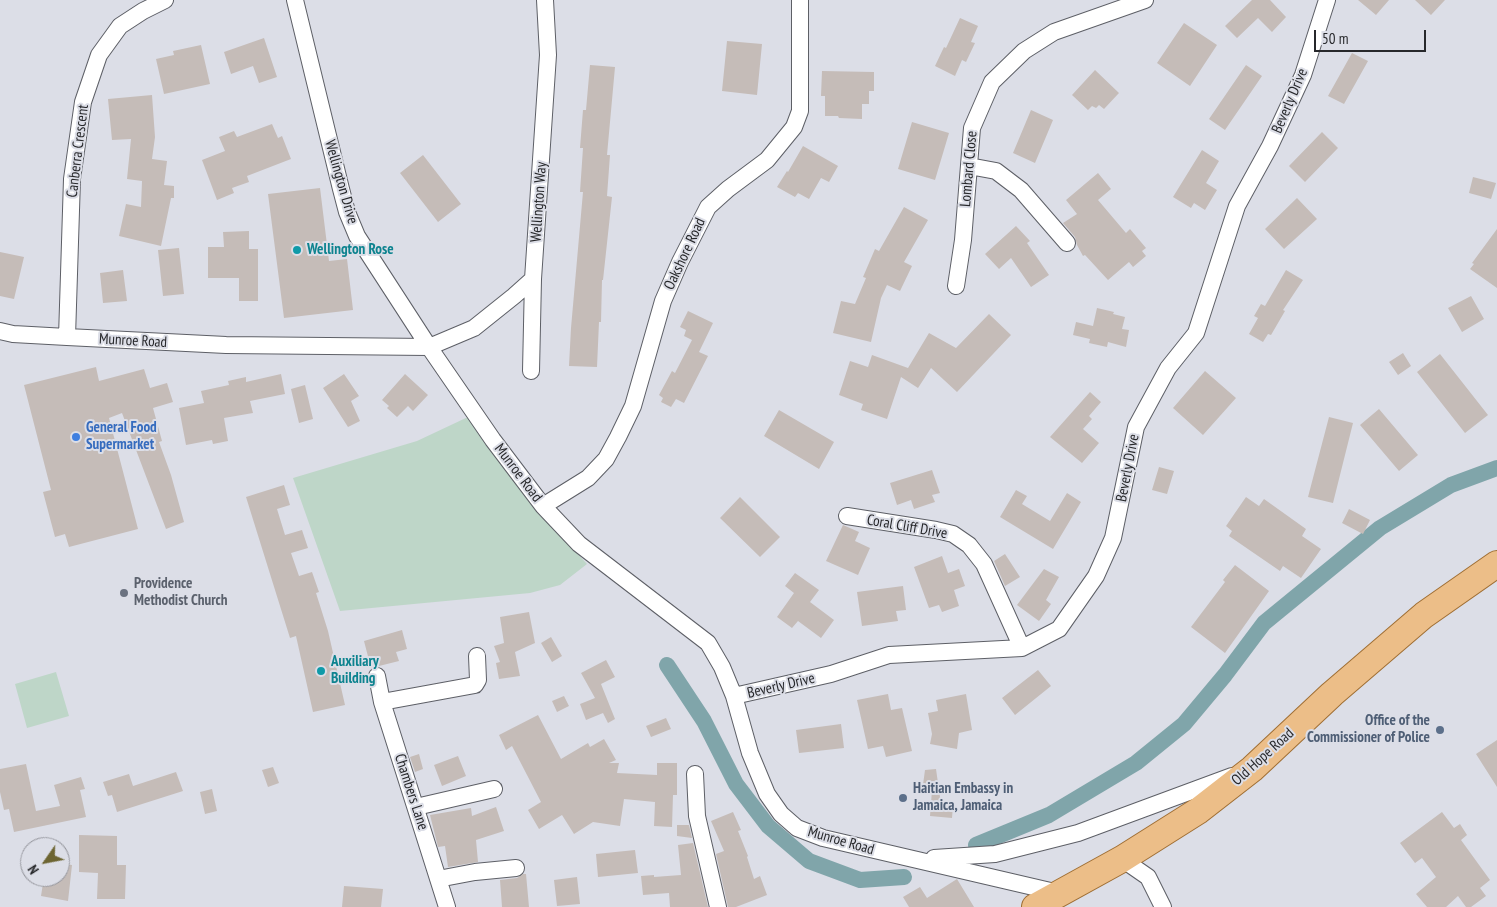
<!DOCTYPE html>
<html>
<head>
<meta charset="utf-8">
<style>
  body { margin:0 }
  #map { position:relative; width:1497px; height:907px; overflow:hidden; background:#dcdee7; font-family:"PT Sans Narrow",sans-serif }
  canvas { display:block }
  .north { position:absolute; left:20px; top:837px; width:50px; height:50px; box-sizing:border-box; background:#dcdee7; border:1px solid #94959c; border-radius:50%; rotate:237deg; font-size:14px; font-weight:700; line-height:20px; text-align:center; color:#27282b }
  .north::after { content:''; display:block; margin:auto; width:18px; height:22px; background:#6d6532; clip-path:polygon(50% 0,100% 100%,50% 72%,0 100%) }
  .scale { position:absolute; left:1314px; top:30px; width:112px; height:22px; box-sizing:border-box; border:2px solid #27282b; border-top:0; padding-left:6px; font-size:15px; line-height:18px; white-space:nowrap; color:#27282b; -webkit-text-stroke:4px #dcdee7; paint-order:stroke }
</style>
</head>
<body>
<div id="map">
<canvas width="1497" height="907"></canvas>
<div class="north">N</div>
<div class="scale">50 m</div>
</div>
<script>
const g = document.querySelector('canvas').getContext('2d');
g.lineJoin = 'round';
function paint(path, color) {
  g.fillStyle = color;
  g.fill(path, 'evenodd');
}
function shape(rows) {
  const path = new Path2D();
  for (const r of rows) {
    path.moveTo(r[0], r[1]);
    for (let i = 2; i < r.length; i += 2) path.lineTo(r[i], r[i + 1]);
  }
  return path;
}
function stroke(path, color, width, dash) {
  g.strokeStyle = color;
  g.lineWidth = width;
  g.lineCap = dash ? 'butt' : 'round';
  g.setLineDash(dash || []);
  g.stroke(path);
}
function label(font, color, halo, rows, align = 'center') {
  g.font = font + ' "PT Sans Narrow",sans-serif';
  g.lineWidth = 4;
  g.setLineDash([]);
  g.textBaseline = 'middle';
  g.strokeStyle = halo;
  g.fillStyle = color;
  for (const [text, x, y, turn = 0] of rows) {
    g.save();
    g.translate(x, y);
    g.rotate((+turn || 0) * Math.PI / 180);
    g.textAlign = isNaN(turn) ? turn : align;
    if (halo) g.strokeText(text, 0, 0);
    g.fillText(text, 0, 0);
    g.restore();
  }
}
paint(shape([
  [468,417,543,516,587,564,560,585,530,593,340,611,293,478,417,441],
  [56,672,69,716,27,728,15,684]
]), '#bed6c8');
stroke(shape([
  [667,665,704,721,736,784,768,826,809,861,860,880,904,877],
  [976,845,1049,815,1136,763,1184,724,1225,675,1264,623,1380,528,1451,485,1497,468]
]), '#80a5aa', 16);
paint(shape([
  [1252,0,1270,0,1286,17,1272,32,1258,18,1237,38,1225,26],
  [1358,0,1389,0,1376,15],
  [1415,0,1445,0,1431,15],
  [960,18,978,26,971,42,975,43,966,62,962,60,955,76,935,66,944,47,946,48],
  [1184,23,1217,45,1190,86,1157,63],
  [264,38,277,77,259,83,253,66,231,74,224,52],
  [727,41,762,44,757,95,722,91],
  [201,45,210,84,164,94,156,59,174,55,173,51],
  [1352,53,1368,61,1344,104,1328,96],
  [590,65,615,67,607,155,610,155,607,196,612,197,603,280,602,280,601,322,599,322,597,367,569,366,571,328,583,192,580,192,583,148,580,148,583,110,586,110],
  [1246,65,1262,76,1225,130,1209,119],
  [1095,70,1119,93,1104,109,1099,105,1096,108,1092,106,1088,110,1072,95],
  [822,71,874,72,874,91,869,91,869,104,862,104,862,119,839,118,838,116,825,116,825,96,821,96],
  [152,95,155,137,152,159,167,161,164,185,174,186,174,198,171,198,161,246,119,236,126,204,141,207,142,181,127,179,131,139,112,140,108,99],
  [1031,110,1053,120,1035,163,1013,153],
  [912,122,949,133,935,180,898,169],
  [272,124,278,138,282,136,291,159,247,176,249,182,232,188,234,193,217,200,202,160,225,151,219,137,234,131,237,137],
  [1322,132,1338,148,1305,182,1289,166],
  [803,146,838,166,829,182,821,178,809,199,798,193,795,197,777,187,787,171,788,172],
  [1202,150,1219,161,1206,183,1217,190,1205,210,1194,203,1191,208,1173,197],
  [423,155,461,204,438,222,400,173],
  [1098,173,1111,189,1098,200,1126,233,1130,229,1146,248,1142,251,1146,256,1133,267,1129,262,1108,280,1085,255,1083,256,1077,245,1075,237,1063,223,1077,214,1066,200],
  [1473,177,1496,183,1491,199,1469,193],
  [320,188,329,261,347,259,353,310,284,318,268,194],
  [1297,198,1317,219,1284,249,1265,229],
  [904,207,928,220,904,262,912,266,900,291,887,285,881,298,871,342,833,333,841,301,855,304,866,278,863,277,875,249,879,251],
  [1016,226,1030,241,1027,243,1049,275,1031,287,1011,258,999,269,985,254],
  [1497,229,1497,288,1470,269,1474,264,1472,263],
  [249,231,249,249,258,249,258,301,239,301,239,278,208,278,208,247,224,247,223,232],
  [179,248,184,294,163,296,158,250],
  [0,252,24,257,14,299,0,296],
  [123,270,127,301,103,303,100,273],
  [1286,270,1303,280,1283,310,1285,311,1271,335,1268,334,1263,342,1249,334,1258,318,1254,316,1261,304,1265,306],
  [1471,296,1484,319,1462,332,1448,308],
  [1097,308,1114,312,1113,314,1125,317,1122,329,1129,330,1126,347,1108,342,1107,347,1089,343,1090,339,1073,335,1076,322,1093,326],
  [688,311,713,323,699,352,708,356,684,403,676,399,671,407,661,402,663,398,659,395,672,371,675,373,692,340,684,336,686,330,680,327],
  [989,314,1011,335,957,392,931,368,918,388,901,377,887,419,861,410,863,404,839,395,850,361,868,367,872,355,908,368,929,333,956,348],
  [1403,353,1411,366,1398,375,1389,362],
  [1440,354,1488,415,1465,433,1417,372],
  [96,367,99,381,144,369,150,388,167,383,173,402,153,408,162,441,159,442,171,475,184,522,166,529,122,413,109,418,138,529,69,547,65,534,55,537,43,492,51,490,24,385],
  [1205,371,1236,398,1203,435,1173,408],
  [281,374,285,394,250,401,253,413,224,418,228,441,213,444,212,440,186,445,179,408,204,403,201,391,229,385,228,381,246,377,246,382],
  [344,374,359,396,351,401,360,421,348,427,323,388],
  [405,374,428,395,413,411,408,406,397,417,387,408,389,406,382,400],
  [305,385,313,419,299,423,291,389],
  [1090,392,1101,402,1089,416,1092,419,1083,429,1099,443,1082,463,1050,437],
  [1379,409,1418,455,1399,471,1360,425],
  [779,410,834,442,819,469,764,436],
  [1329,417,1353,423,1333,503,1308,497],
  [1159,467,1174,471,1167,494,1152,490],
  [932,470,940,493,932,495,935,502,914,509,911,500,897,505,890,483],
  [284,485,290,505,277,509,285,535,302,530,308,548,291,553,299,576,312,572,319,592,316,593,328,631,345,705,313,712,296,636,290,638,246,497],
  [1016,490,1027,496,1022,504,1050,521,1067,493,1081,502,1053,549,1000,517],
  [740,497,780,537,760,557,720,518],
  [1246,497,1259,506,1264,499,1306,529,1302,536,1321,549,1301,578,1283,566,1280,571,1229,536,1232,531,1226,526],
  [1349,509,1370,520,1363,534,1342,523],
  [843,525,859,532,855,541,870,548,858,575,826,561],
  [1005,554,1020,577,1005,586,994,561],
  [942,556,948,573,959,569,965,586,954,590,959,606,942,612,939,605,929,608,914,567],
  [1235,565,1269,591,1225,653,1191,627,1225,582,1223,580],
  [1044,569,1059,577,1046,600,1051,604,1039,621,1017,605],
  [795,573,819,590,810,602,834,620,821,638,798,621,792,628,777,617,794,593,785,586],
  [903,586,906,610,896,611,898,621,862,626,857,592],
  [529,612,535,643,515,652,520,676,499,679,496,663,500,662,494,646,504,643,500,617],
  [402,630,407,649,396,652,399,661,371,668,364,641],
  [551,637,562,656,552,662,541,643],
  [606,660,615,677,601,684,615,719,608,723,603,713,586,720,580,704,595,698,581,673],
  [1038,670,1051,686,1015,715,1002,698],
  [888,694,891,710,902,708,912,751,886,757,883,746,868,749,857,700],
  [966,694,972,730,959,733,957,749,930,744,932,734,928,713,938,711,936,700],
  [564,696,569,706,557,712,552,701],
  [538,715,561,759,588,743,590,747,604,739,616,760,609,763,619,763,617,773,657,775,657,763,677,763,677,795,673,795,672,827,654,826,655,802,624,799,620,826,593,822,574,834,562,815,539,829,528,810,541,802,512,746,506,750,499,735],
  [666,718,671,729,651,737,646,726],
  [841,724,844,748,799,753,796,730],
  [1497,740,1497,787,1476,754],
  [419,754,423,769,415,772,410,757],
  [458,756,466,776,442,786,434,765],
  [26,764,36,811,60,806,54,785,81,777,85,789,80,790,86,817,14,832,9,809,4,810,0,792,0,769],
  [273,767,279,783,268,787,262,770],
  [936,769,941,804,953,805,952,818,930,816,932,790,922,792,925,770],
  [176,772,183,791,117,812,112,795,108,796,103,782,129,774,133,786],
  [212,789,217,811,205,814,200,792],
  [496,807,504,831,476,840,478,862,448,867,445,846,438,847,430,815,471,808,472,816],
  [733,812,741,830,738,831,748,856,747,857,754,879,760,876,767,895,736,907,728,907,716,854,724,851,711,821],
  [1442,812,1454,828,1460,824,1467,835,1461,840,1490,880,1480,888,1486,896,1471,907,1466,907,1458,896,1446,907,1427,907,1416,894,1436,877,1422,858,1415,863,1400,843],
  [677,825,689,825,692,838,677,836],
  [79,835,117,836,117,865,126,865,125,899,97,899,98,873,79,872],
  [693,843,708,907,670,907,669,893,643,895,641,876,654,875,654,877,681,875,678,845],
  [635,850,638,873,598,877,596,854],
  [60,864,72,865,68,901,41,896,44,877,60,877],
  [523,874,526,874,529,907,502,907,500,880,517,878],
  [577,877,580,904,557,906,554,880],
  [957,879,974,907,909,907,903,897,920,887,927,898],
  [344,886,383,889,381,907,342,907]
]), '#c5bcb8');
const minor = shape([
  [295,0,341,189,347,212,357,236,429,347,493,440,543,506,579,544,708,643,722,667,734,696,750,753,767,794,781,814,797,828,823,838,1059,893],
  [969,166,996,171,1021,190,1067,243],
  [956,286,963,240,972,128,992,82,1024,51,1054,32,1145,0],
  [0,331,13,334,67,337,226,345,429,347,474,328,514,296,533,279,548,55,545,0],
  [67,337,72,179,83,102,99,55,120,26,143,11,165,0],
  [531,371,533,279],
  [543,506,588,478,606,459,618,437,633,406,663,301,680,262,708,207,728,189,767,160,794,127,800,111,800,0],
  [847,516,936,530,953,534,969,545,984,564,1022,648],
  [377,676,382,702,447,907],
  [734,696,831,674,889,655,1022,648,1059,629,1096,576,1113,538,1136,427,1168,368,1196,333,1237,206,1270,146,1303,75,1327,0],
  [382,702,475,685,478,680,477,656],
  [695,774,697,816,718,907],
  [416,807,494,789],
  [934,858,995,854,1078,833,1232,776],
  [1122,859,1148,877,1163,907],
  [438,879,475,872,516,868]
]);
const primary = shape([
  [1035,907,1122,859,1198,811,1252,769,1332,694,1424,615,1497,564]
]);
stroke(minor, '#5d5f66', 18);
stroke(primary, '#9f6e33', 28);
stroke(minor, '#fff', 16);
stroke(primary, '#ecbe88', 26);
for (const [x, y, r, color] of [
  [297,250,5,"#0f9aa8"],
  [76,437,5,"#3f7fe0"],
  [124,593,5,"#6b7280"],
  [321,671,5,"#0f9aa8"],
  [1440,730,5,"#5c6f8a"],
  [903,798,5,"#5c6f8a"]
]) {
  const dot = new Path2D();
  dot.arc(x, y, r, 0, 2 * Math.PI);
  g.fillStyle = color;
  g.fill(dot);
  stroke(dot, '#dcdee7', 2);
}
label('15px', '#27282b', '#dcdee7', [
  ["Beverly Drive",1290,101,-67],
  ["Canberra Crescent",78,151,-83],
  ["Lombard Close",969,169,-85],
  ["Wellington Drive",341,182,74],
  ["Wellington Way",539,202,-86],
  ["Oakshore Road",685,254,-65],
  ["Munroe Road",133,341,3],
  ["Beverly Drive",1128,468,-79],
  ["Munroe Road",518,473,53],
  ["Coral Cliff Drive",907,527,10],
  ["Beverly Drive",781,686,-13],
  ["Old Hope Road",1263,757,-42],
  ["Chambers Lane",411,792,72],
  ["Munroe Road",841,841,16]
]);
label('bold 15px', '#0d838f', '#dcdee7', [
  ["Wellington Rose",307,250],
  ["Auxiliary",331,662],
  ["Building",331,679]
], 'left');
label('bold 15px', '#366cbe', '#dcdee7', [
  ["General Food",86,428],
  ["Supermarket",86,445]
], 'left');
label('bold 15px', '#5b616d', '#dcdee7', [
  ["Providence",134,584],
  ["Methodist Church",134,601]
], 'left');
label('bold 15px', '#4e5e75', '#dcdee7', [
  ["Office of the",1430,721],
  ["Commissioner of Police",1430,738],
  ["Haitian Embassy in",913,789,"left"],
  ["Jamaica, Jamaica",913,806,"left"]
], 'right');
</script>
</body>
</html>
